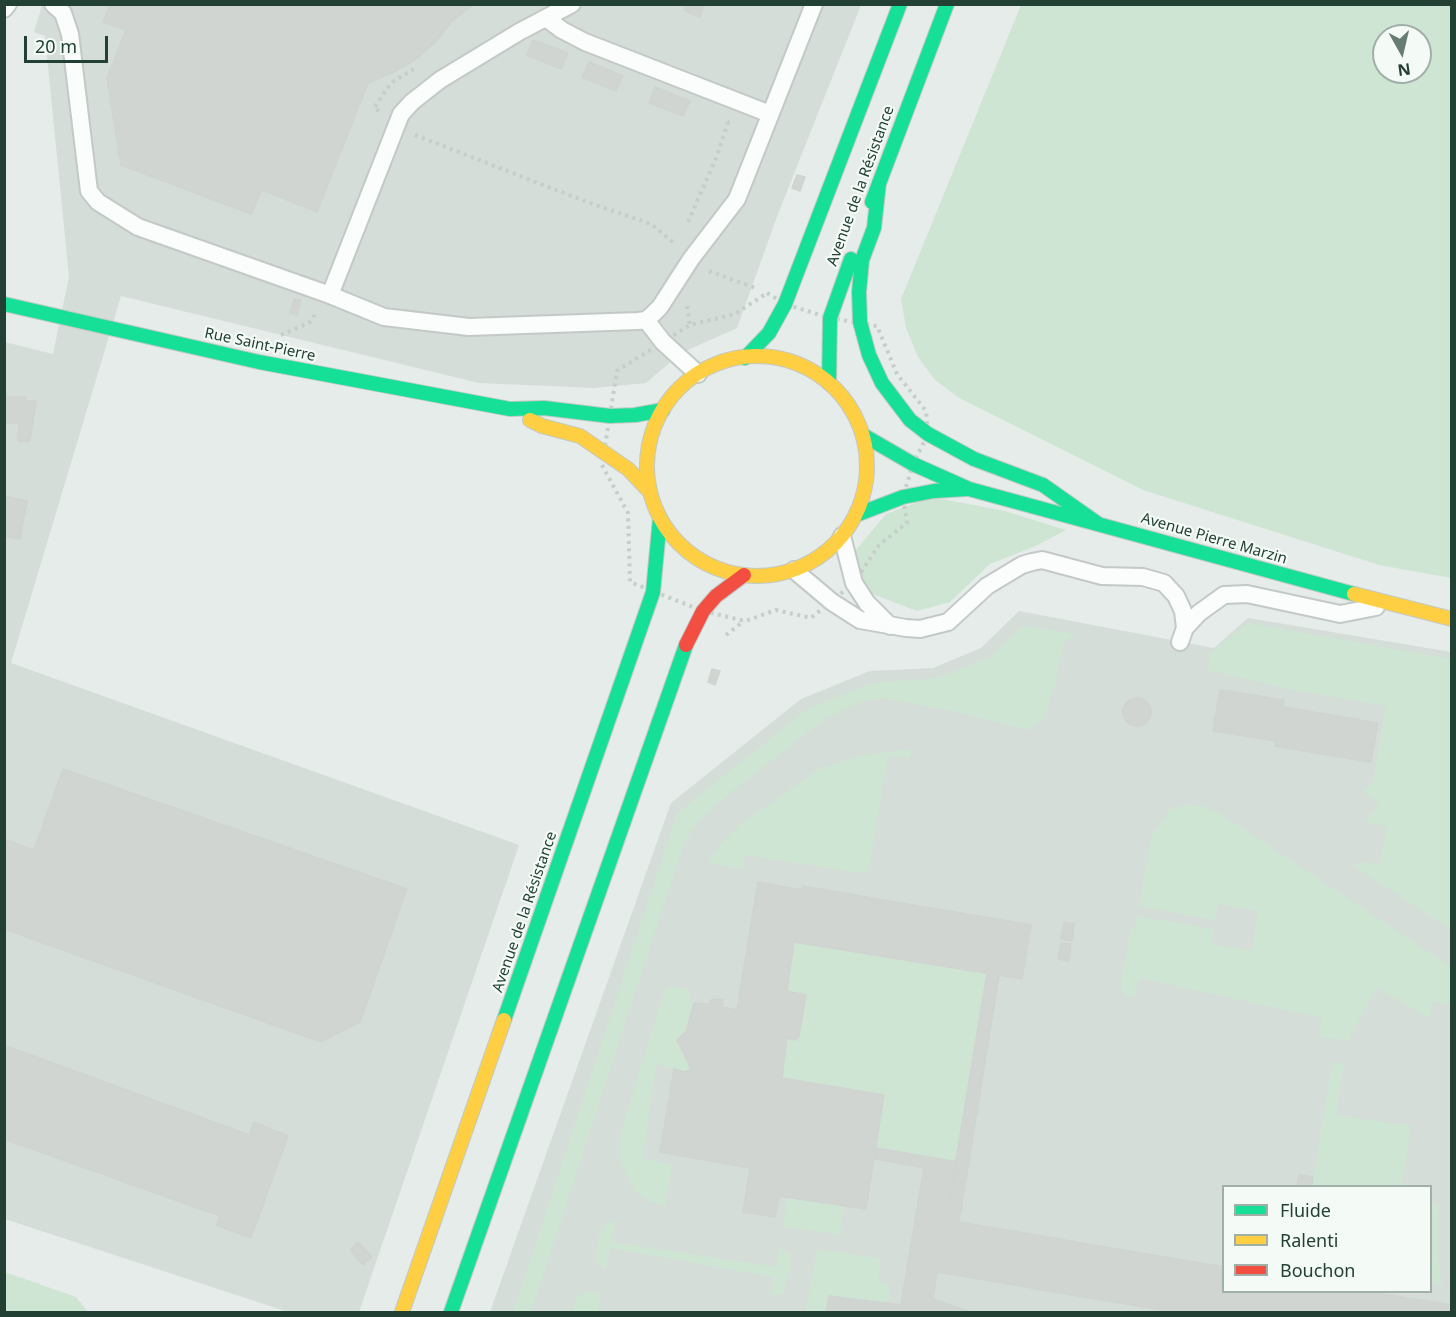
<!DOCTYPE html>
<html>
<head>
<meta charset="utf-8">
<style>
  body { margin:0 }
  #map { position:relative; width:1456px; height:1317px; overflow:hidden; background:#e6ece9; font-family:"Noto Sans",sans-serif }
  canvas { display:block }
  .frame { position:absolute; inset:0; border:6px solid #224034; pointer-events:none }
  .legend { position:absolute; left:1222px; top:1185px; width:210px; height:108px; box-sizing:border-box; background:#f4faf6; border:2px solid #a0b0a8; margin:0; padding:8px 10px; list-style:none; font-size:18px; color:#224034 }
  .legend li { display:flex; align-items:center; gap:12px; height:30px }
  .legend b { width:30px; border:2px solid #a0b0a8 }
  .north { position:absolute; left:1372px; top:24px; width:60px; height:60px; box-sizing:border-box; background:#f4faf6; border:2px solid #a0b0a8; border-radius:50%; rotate:172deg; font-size:16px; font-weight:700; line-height:24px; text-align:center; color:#224034 }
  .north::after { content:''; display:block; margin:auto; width:21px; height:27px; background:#677c73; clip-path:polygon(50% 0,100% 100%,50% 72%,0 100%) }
  .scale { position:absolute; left:24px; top:36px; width:84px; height:27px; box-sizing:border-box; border:3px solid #224034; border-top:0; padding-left:8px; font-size:18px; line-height:21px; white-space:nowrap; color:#224034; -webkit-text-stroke:4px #f4faf6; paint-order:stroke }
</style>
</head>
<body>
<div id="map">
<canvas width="1456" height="1317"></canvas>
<div class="frame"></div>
<ul class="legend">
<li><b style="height:8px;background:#16e098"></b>Fluide</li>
<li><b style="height:8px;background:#ffcf43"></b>Ralenti</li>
<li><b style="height:8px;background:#f24e42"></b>Bouchon</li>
</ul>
<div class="north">N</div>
<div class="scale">20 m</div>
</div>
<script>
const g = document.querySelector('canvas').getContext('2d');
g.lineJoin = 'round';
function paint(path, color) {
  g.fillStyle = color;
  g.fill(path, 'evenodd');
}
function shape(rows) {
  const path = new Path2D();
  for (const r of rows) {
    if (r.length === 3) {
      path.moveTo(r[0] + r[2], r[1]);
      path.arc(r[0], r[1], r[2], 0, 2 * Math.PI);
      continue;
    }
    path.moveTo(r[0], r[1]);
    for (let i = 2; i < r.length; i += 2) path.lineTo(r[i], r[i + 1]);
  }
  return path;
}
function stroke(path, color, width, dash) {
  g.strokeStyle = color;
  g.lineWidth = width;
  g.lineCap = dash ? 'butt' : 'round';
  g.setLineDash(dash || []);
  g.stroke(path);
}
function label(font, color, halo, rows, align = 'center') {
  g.font = font + ' "Noto Sans",sans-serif';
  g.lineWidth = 4.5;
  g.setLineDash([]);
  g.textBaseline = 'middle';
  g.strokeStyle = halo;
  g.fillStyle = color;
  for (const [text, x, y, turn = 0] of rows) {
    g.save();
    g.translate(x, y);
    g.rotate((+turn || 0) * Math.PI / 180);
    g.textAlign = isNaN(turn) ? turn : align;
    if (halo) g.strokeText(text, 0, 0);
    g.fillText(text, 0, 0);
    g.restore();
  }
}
paint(shape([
  [42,5,861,5,778,214,737,328,681,353,646,383,594,388,479,383,121,296,11,663,519,845,359,1312,288,1312,5,1219,5,342,53,354,69,277,45,36,34,32],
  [1019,611,1214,648,1248,618,1451,652,1451,1312,490,1312,671,803,801,699,870,671,933,668,981,648],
  [1224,1186,1430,1186,1430,1292,1224,1292]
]), '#d4ddd8');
paint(shape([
  [1021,5,1451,5,1451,578,1379,565,1143,490,959,398,935,380,918,357,906,328,901,299],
  [1384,36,1420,36,1420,72,1384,72],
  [931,497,1005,511,1066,530,1036,546,990,564,950,602,917,611,867,592,855,551,886,514],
  [1248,623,1451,659,1451,930,1355,867,1358,862,1379,864,1387,827,1365,821,1379,804,1363,791,1373,781,1386,706,1289,689,1208,670,1210,653],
  [1023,626,1076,634,1063,644,1055,686,1043,721,1029,730,948,710,882,698,860,702,825,719,730,793,701,819,691,831,683,847,531,1312,513,1312,677,813,807,709,872,683,937,678,990,657],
  [911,749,910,759,888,755,868,874,746,855,742,869,707,863,719,846,738,826,819,769,860,756],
  [1184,805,1203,806,1222,815,1444,962,1451,968,1451,1005,1432,1001,1430,1018,1377,988,1348,1040,1319,1037,1322,1018,1140,978,1134,997,1126,996,1122,991,1121,982,1131,928,1135,927,1137,916,1214,929,1212,944,1252,951,1258,911,1218,904,1215,920,1139,906,1151,837,1169,810],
  [794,942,987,973,957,1162,877,1148,884,1095,782,1078,787,1038,796,1040,799,1036,806,995,787,991],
  [672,987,691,990,690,999,693,1006,686,1032,677,1040,691,1069,686,1072,656,1064,643,1159,672,1165,666,1206,646,1200,634,1190,620,1161,619,1144,621,1131,662,997,666,990],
  [1332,1063,1344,1063,1336,1115,1411,1126,1402,1186,1312,1186],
  [787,1198,844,1206,840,1235,783,1226],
  [1431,1203,1438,1204,1437,1253,1442,1285,1431,1283],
  [615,1220,612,1242,776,1267,779,1248,786,1251,790,1255,790,1269,783,1294,771,1296,773,1277,610,1248,606,1269,601,1268,596,1262,597,1240,603,1226],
  [817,1249,881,1259,878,1282,890,1285,888,1303,829,1296,826,1312,805,1312],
  [5,1272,76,1297,88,1312,5,1312],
  [589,1292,601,1294,598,1312,572,1312,575,1300,583,1293]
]), '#cfe5d3');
const building = shape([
  [110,4,474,4,451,22,437,40,419,57,396,71,368,83,317,212,262,190,251,214,121,165,107,78,126,30,103,22,110,4],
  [686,4,705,4,700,17,684,10,686,4],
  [533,40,568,53,561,69,527,55,533,40],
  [589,62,623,76,616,91,582,77,589,62],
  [655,87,690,101,683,116,649,103,655,87],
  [797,175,805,177,800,191,792,188,797,175],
  [294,299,301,300,297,315,290,313,294,299],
  [4,397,26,397,21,423,4,423,4,397],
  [25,401,36,401,30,441,18,441,19,423,21,423,25,401],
  [4,496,27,501,20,539,4,536,4,496],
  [712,669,720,671,715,685,708,682,712,669],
  [1220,690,1284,700,1283,707,1378,723,1371,762,1275,746,1276,741,1213,731,1220,690],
  [1137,712,14],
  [63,769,407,889,360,1022,321,1042,4,929,4,839,34,850,63,769],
  [758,882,802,890,802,886,1031,925,1022,979,794,942,787,991,806,995,799,1036,796,1040,787,1038,782,1078,884,1095,866,1209,779,1196,775,1217,743,1212,750,1168,660,1152,674,1069,686,1072,691,1069,677,1040,686,1032,694,1003,709,1004,712,999,723,1000,722,1007,737,1010,758,882],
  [1064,922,1074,924,1072,941,1061,939,1064,922],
  [1061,943,1071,944,1069,961,1058,959,1061,943],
  [987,973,999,976,959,1222,946,1220,987,973],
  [4,1045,249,1135,254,1122,288,1136,251,1238,216,1225,220,1216,4,1139,4,1045],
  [877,1148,957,1162,955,1173,875,1159,877,1148],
  [924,1167,955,1173,946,1220,1224,1267,1224,1292,1370,1292,1452,1305,1452,1312,1174,1312,937,1272,933,1299,970,1312,826,1312,829,1296,901,1305,924,1167],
  [1299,1175,1313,1177,1312,1186,1297,1186,1299,1175],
  [358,1242,372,1257,363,1265,350,1250,358,1242]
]);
paint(building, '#d0d5d2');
stroke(building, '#cfd4d1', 1.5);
const lane = shape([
  [53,4,63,13,70,34,89,191,98,202,138,227,330,295,384,317,469,327,638,321,646,320,653,314,660,307,691,259,737,199,814,4],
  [4,9,8,4],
  [546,18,562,30,585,42,770,114],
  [330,295,401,114,412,102,440,80,519,32,572,4],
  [646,320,663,342,698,374],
  [842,536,854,583,867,603,890,626],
  [794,570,832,602,860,620,906,628,920,629,948,622,987,586,1022,565,1032,562,1042,560,1102,576,1143,577,1164,583,1176,596,1183,611,1185,628,1180,642],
  [1185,628,1199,613,1224,595,1247,594,1340,614,1376,607]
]);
const fast = shape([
  [879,183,874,228,862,260,859,292,860,322,869,355,882,383,910,420,928,434,974,459,1043,485,1097,523],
  [872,202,947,4],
  [4,304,259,362,510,409,544,408,610,416,635,415,663,410],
  [745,358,769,333,785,304,900,4],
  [829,383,830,318,851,259],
  [863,435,913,464,969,489,1354,594],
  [856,515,903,497,934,491,967,489],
  [504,1020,653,592,660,518],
  [451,1312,686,645]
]);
const slow = shape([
  [757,466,110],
  [530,420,542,426,580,436,628,469,650,492],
  [1354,594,1452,619],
  [402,1312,504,1020]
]);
const jam = shape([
  [686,645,703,611,716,596,744,575]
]);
stroke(lane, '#c3c9c6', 20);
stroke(fast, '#c2c9c6', 16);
stroke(slow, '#c2c9c6', 16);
stroke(jam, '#c2c9c6', 16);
stroke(shape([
  [379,111,374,108,391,83,415,68],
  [415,135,587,202,651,224,675,244],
  [688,222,717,156,728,122,727,122],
  [709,271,758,289],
  [767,293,785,304,830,318,877,326,897,374,926,411,928,434,913,464,903,497,907,523,879,545,854,583,811,618,776,610,745,621,703,611,630,582,628,513,602,465,617,371,690,325,735,314,767,293],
  [687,306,690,325],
  [281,335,309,323,317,312],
  [726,635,744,621]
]), '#c5cec9', 4, [3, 4.5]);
stroke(lane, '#fbfcfc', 16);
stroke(fast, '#16e098', 14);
stroke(slow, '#ffcf43', 14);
stroke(jam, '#f24e42', 14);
label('15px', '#224034', '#f4faf6', [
  ["Avenue de la Résistance",861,186,-70],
  ["Rue Saint-Pierre",260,345,12],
  ["Avenue Pierre Marzin",1214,539,16],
  ["Avenue de la Résistance",525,912,-71]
]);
</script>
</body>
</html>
